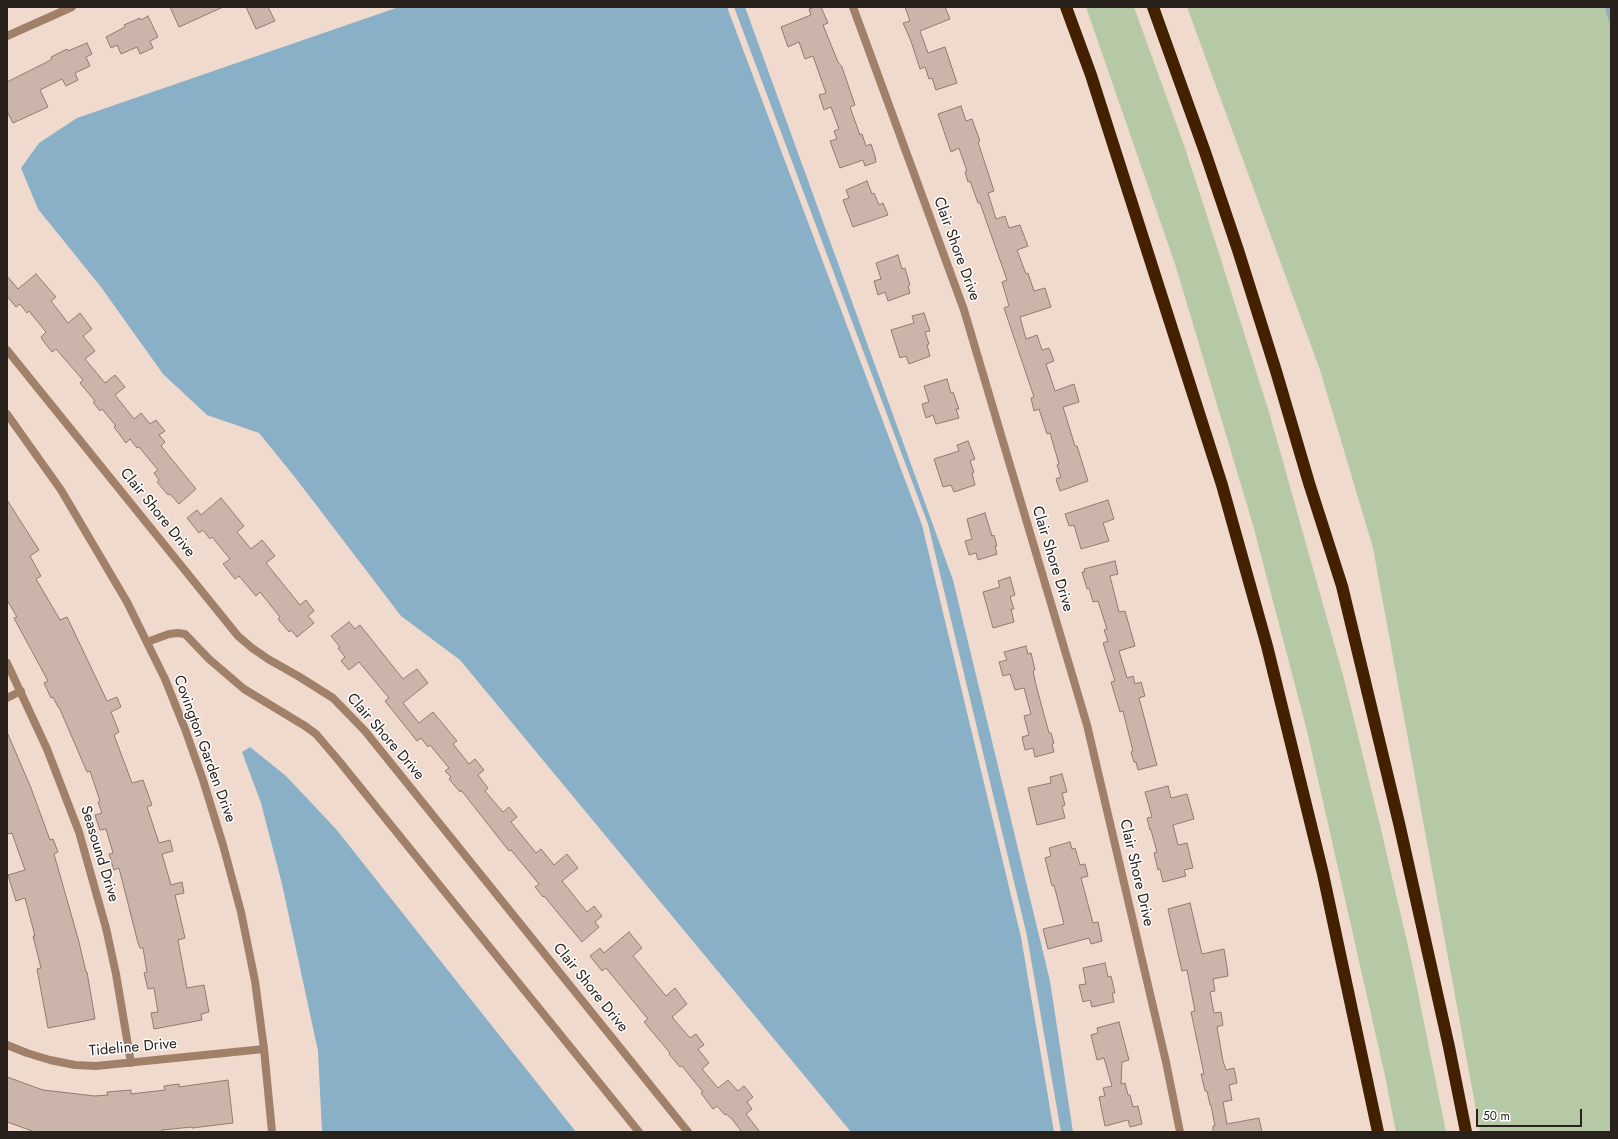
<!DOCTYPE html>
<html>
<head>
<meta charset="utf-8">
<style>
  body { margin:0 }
  #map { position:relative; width:1618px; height:1139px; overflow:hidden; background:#f0dace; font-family:Jost,sans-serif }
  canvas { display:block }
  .frame { position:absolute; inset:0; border:8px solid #29211c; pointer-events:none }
  .scale { position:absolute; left:1476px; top:1109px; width:106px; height:18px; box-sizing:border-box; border:2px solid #29211c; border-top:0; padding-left:5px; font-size:12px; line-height:14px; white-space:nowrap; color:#29211c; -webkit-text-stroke:3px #fff; paint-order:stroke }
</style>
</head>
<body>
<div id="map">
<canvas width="1618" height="1139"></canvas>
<div class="frame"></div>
<div class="scale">50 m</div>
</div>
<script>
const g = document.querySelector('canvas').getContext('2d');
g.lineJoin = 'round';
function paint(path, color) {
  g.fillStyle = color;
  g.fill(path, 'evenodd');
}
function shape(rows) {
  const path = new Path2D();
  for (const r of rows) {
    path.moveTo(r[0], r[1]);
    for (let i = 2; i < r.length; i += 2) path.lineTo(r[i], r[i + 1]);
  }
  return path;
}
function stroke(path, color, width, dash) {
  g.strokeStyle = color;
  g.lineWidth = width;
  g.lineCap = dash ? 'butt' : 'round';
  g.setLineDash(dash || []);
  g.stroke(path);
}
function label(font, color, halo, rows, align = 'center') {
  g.font = font + ' Jost,sans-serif';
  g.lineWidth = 3;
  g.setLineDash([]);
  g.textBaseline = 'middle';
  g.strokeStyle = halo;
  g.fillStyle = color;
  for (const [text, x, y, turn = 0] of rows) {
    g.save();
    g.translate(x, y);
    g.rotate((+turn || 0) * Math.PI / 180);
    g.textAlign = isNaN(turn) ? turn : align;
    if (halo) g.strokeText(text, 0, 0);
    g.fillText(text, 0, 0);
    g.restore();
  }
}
paint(shape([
  [1086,7,1134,7,1185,148,1210,225,1269,412,1344,679,1380,825,1413,968,1446,1132,1396,1132,1385,1076,1307,731,1253,525,1175,264],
  [1187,7,1611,7,1611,1132,1480,1132,1373,548,1320,370]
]), '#b5c9a6');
paint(shape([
  [399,7,727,7,922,525,1021,937,1054,1132,851,1132,460,660,401,616,294,476,259,433,207,415,163,374,101,287,38,209,21,168,39,143,77,118],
  [734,7,745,7,953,580,1050,981,1073,1132,1061,1132,1027,936,928,524],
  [250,747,286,776,336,829,576,1132,322,1132,318,1051,282,884,261,803,242,752]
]), '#89b0c7');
stroke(shape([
  [1607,7,1611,21]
]), '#89b0c7', 4);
const building = shape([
  [170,7,223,7,179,27,170,7],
  [246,7,268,7,275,21,256,29,246,7],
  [815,7,821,7,828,23,823,25,838,62,842,67,855,105,850,107,860,135,862,134,866,146,871,144,875,156,876,162,865,166,863,160,840,168,830,141,837,139,834,131,839,129,831,107,824,110,819,95,826,93,813,56,805,59,799,42,788,47,781,27,811,15,809,9,815,7],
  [905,7,945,7,950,19,920,31,928,53,945,47,957,83,936,90,932,78,929,79,925,67,920,69,911,41,903,23,910,21,905,7],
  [148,16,158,37,150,41,153,48,140,54,137,47,121,54,117,45,111,48,106,37,125,27,124,25,140,18,141,20,148,16],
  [87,43,92,54,86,57,90,66,75,73,78,80,66,86,62,79,40,90,48,107,13,123,7,111,7,82,45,63,52,59,51,57,67,49,68,51,87,43],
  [961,106,966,121,972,119,980,141,978,142,994,191,988,193,996,219,1005,216,1009,228,1020,225,1028,246,1017,250,1026,274,1028,273,1034,291,1045,288,1051,307,1020,317,1026,339,1037,335,1042,350,1049,348,1054,361,1046,364,1055,391,1074,384,1079,402,1063,407,1075,446,1077,446,1088,481,1060,491,1056,479,1061,477,1057,465,1059,464,1050,433,1047,434,1039,409,1034,411,1031,398,1034,397,1004,308,1009,306,1002,282,1007,280,980,203,978,203,970,181,968,182,965,172,967,171,959,148,951,152,938,114,961,106],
  [867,181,872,194,874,193,879,205,883,203,888,215,853,227,843,200,849,198,846,190,867,181],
  [898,255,902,269,905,268,910,285,908,286,910,293,888,301,885,292,878,295,874,281,881,279,876,263,898,255],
  [36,274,56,297,51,301,68,323,80,313,92,329,83,336,95,351,85,359,105,383,115,375,125,387,115,395,134,419,141,413,150,424,156,420,165,431,159,435,165,442,161,446,196,489,179,504,170,494,168,495,157,482,159,480,154,473,158,470,139,447,137,448,130,439,126,443,114,427,116,426,102,409,100,411,93,402,95,401,80,383,83,380,56,349,52,352,44,342,41,337,46,332,29,311,27,313,20,304,16,307,7,296,7,276,18,289,36,274],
  [924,313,930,331,925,332,929,344,927,345,930,356,909,364,906,356,900,358,891,330,914,323,912,316,924,313],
  [947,379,951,393,953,392,959,409,956,409,959,418,936,424,933,415,926,418,922,404,929,402,924,386,947,379],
  [968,441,975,459,970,461,974,472,972,473,975,485,954,492,951,485,943,487,934,459,959,451,957,445,968,441],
  [221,498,244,526,237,532,251,549,262,540,275,556,266,563,300,605,306,600,314,611,308,616,314,623,297,637,291,630,289,632,278,619,280,617,260,592,256,596,239,576,235,579,223,564,230,559,212,537,210,539,203,530,199,533,187,518,197,510,201,515,221,498],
  [7,500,39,550,30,556,41,576,36,579,60,620,67,617,107,701,117,697,121,707,111,712,119,732,114,735,132,783,143,780,152,805,147,807,159,843,170,840,173,851,162,854,171,885,182,882,184,893,175,895,185,938,178,940,187,988,204,985,209,1012,201,1014,202,1020,154,1029,151,1013,158,1012,154,988,148,989,144,973,147,972,143,948,140,948,138,943,119,868,114,870,109,854,113,853,106,829,100,830,95,815,102,813,98,802,100,801,90,771,87,772,59,707,58,707,53,697,51,698,44,683,48,681,14,618,17,617,7,600,7,500],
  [1108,500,1114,519,1103,523,1109,541,1081,549,1074,525,1069,526,1065,514,1108,500],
  [985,513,992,536,994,535,997,546,995,546,997,554,978,560,976,553,969,555,965,541,972,539,967,519,985,513],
  [1115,561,1118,574,1110,576,1119,612,1125,611,1135,646,1119,651,1127,678,1133,676,1135,684,1141,682,1145,696,1139,698,1157,765,1138,770,1136,762,1134,762,1131,752,1133,751,1123,711,1120,712,1111,682,1115,681,1103,643,1108,641,1104,630,1107,629,1098,601,1093,602,1089,588,1087,589,1082,572,1085,572,1084,569,1115,561],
  [1010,577,1015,595,1010,597,1014,609,1011,609,1014,622,993,628,983,592,1000,587,998,581,1010,577],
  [349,622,355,629,360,625,403,679,417,669,428,683,403,703,419,723,433,712,457,741,453,744,469,764,475,759,484,770,478,775,488,788,485,791,503,812,509,807,517,817,511,822,536,853,541,849,554,865,567,854,578,868,562,881,587,912,594,906,602,916,595,922,599,927,582,942,544,896,543,897,535,887,539,884,511,850,509,851,461,790,460,792,449,779,451,777,445,771,449,768,430,745,428,747,421,738,417,741,385,701,389,698,359,662,349,670,341,661,345,657,338,648,340,647,331,636,349,622],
  [1026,646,1028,654,1031,653,1035,670,1033,671,1036,685,1049,733,1051,733,1054,743,1052,744,1054,752,1035,757,1033,748,1025,750,1022,737,1029,735,1024,716,1031,714,1024,688,1015,690,1010,674,1003,676,999,662,1007,660,1004,652,1026,646],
  [7,732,31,788,50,840,53,839,58,852,54,854,79,942,86,972,87,972,95,1019,48,1028,37,969,41,968,33,936,35,936,25,898,16,901,8,875,25,870,12,833,7,834,7,732],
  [1062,774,1067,792,1062,793,1065,805,1062,806,1065,818,1037,825,1028,788,1051,783,1050,777,1062,774],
  [1168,786,1171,798,1187,794,1194,819,1173,825,1178,845,1187,843,1193,868,1184,870,1186,876,1163,882,1160,869,1158,870,1154,853,1157,852,1151,830,1150,830,1147,818,1152,817,1145,792,1168,786],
  [1070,842,1072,849,1075,848,1080,865,1085,864,1088,876,1081,878,1093,923,1098,922,1102,941,1091,944,1089,938,1048,949,1043,929,1064,924,1054,885,1052,886,1045,858,1051,856,1049,848,1070,842],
  [1190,903,1202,954,1224,949,1227,967,1228,976,1213,979,1215,991,1210,992,1214,1013,1221,1012,1223,1025,1217,1027,1223,1061,1226,1070,1234,1068,1237,1083,1229,1085,1232,1100,1223,1102,1227,1124,1259,1118,1262,1132,1213,1132,1213,1126,1215,1126,1211,1105,1210,1105,1207,1091,1205,1091,1201,1074,1204,1074,1191,1012,1195,1011,1187,970,1182,971,1168,909,1190,903],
  [629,932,642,948,633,956,666,996,675,988,687,1004,672,1017,690,1038,696,1034,704,1045,698,1049,709,1063,702,1069,718,1088,728,1080,738,1091,744,1086,753,1097,747,1102,752,1109,746,1114,760,1132,742,1132,731,1118,726,1114,725,1115,717,1106,713,1109,701,1093,703,1092,682,1066,680,1067,669,1054,670,1053,644,1022,648,1019,606,968,602,971,590,956,600,948,604,953,629,932],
  [1105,963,1108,977,1111,976,1115,993,1112,993,1114,1002,1092,1007,1090,1000,1083,1002,1079,985,1086,984,1083,968,1105,963],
  [1119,1022,1129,1060,1122,1062,1121,1084,1125,1083,1128,1095,1130,1095,1133,1107,1138,1106,1142,1124,1130,1127,1128,1120,1105,1126,1099,1097,1105,1096,1103,1088,1112,1086,1104,1058,1097,1060,1091,1035,1098,1033,1097,1028,1119,1022],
  [7,1077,43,1090,95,1096,108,1095,107,1092,131,1090,131,1094,165,1090,164,1086,179,1084,179,1087,228,1080,233,1123,192,1128,192,1127,162,1130,162,1132,35,1132,7,1122,7,1077]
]);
paint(building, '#cbb5aa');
stroke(building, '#8f7b70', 1);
stroke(shape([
  [147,642,169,634,178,633,185,634,209,659,244,689,305,726,316,734,339,761,639,1132]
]), '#a08069', 8);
stroke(shape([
  [853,7,964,310,1087,725,1166,1062,1180,1132],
  [7,36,72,7],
  [7,350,238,636,252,648,268,659,298,676,333,698,365,731,688,1132],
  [7,663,47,749,79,832,106,928,116,974,131,1063],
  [7,698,21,691],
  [7,1045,27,1053,50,1060,75,1065,96,1066,264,1049]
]), '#a08069', 8);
stroke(shape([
  [7,414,61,490,127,602,165,679,185,729,203,780,223,845,241,912,255,981,264,1049,272,1132]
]), '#a08069', 8);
stroke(shape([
  [1066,7,1091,75,1222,485,1267,646,1323,874,1378,1132],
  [1153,7,1205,152,1238,250,1276,371,1309,483,1342,586,1399,823,1449,1047,1466,1132]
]), '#422000', 12);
label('15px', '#29211c', '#fff', [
  ["Clair Shore Drive",956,249,70],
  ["Clair Shore Drive",157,513,51],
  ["Clair Shore Drive",1052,559,73],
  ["Clair Shore Drive",385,737,49],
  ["Covington Garden Drive",204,749,70],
  ["Seasound Drive",99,854,73],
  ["Clair Shore Drive",1136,873,77],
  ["Clair Shore Drive",590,988,51],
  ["Tideline Drive",133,1048,-5]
]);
</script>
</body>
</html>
